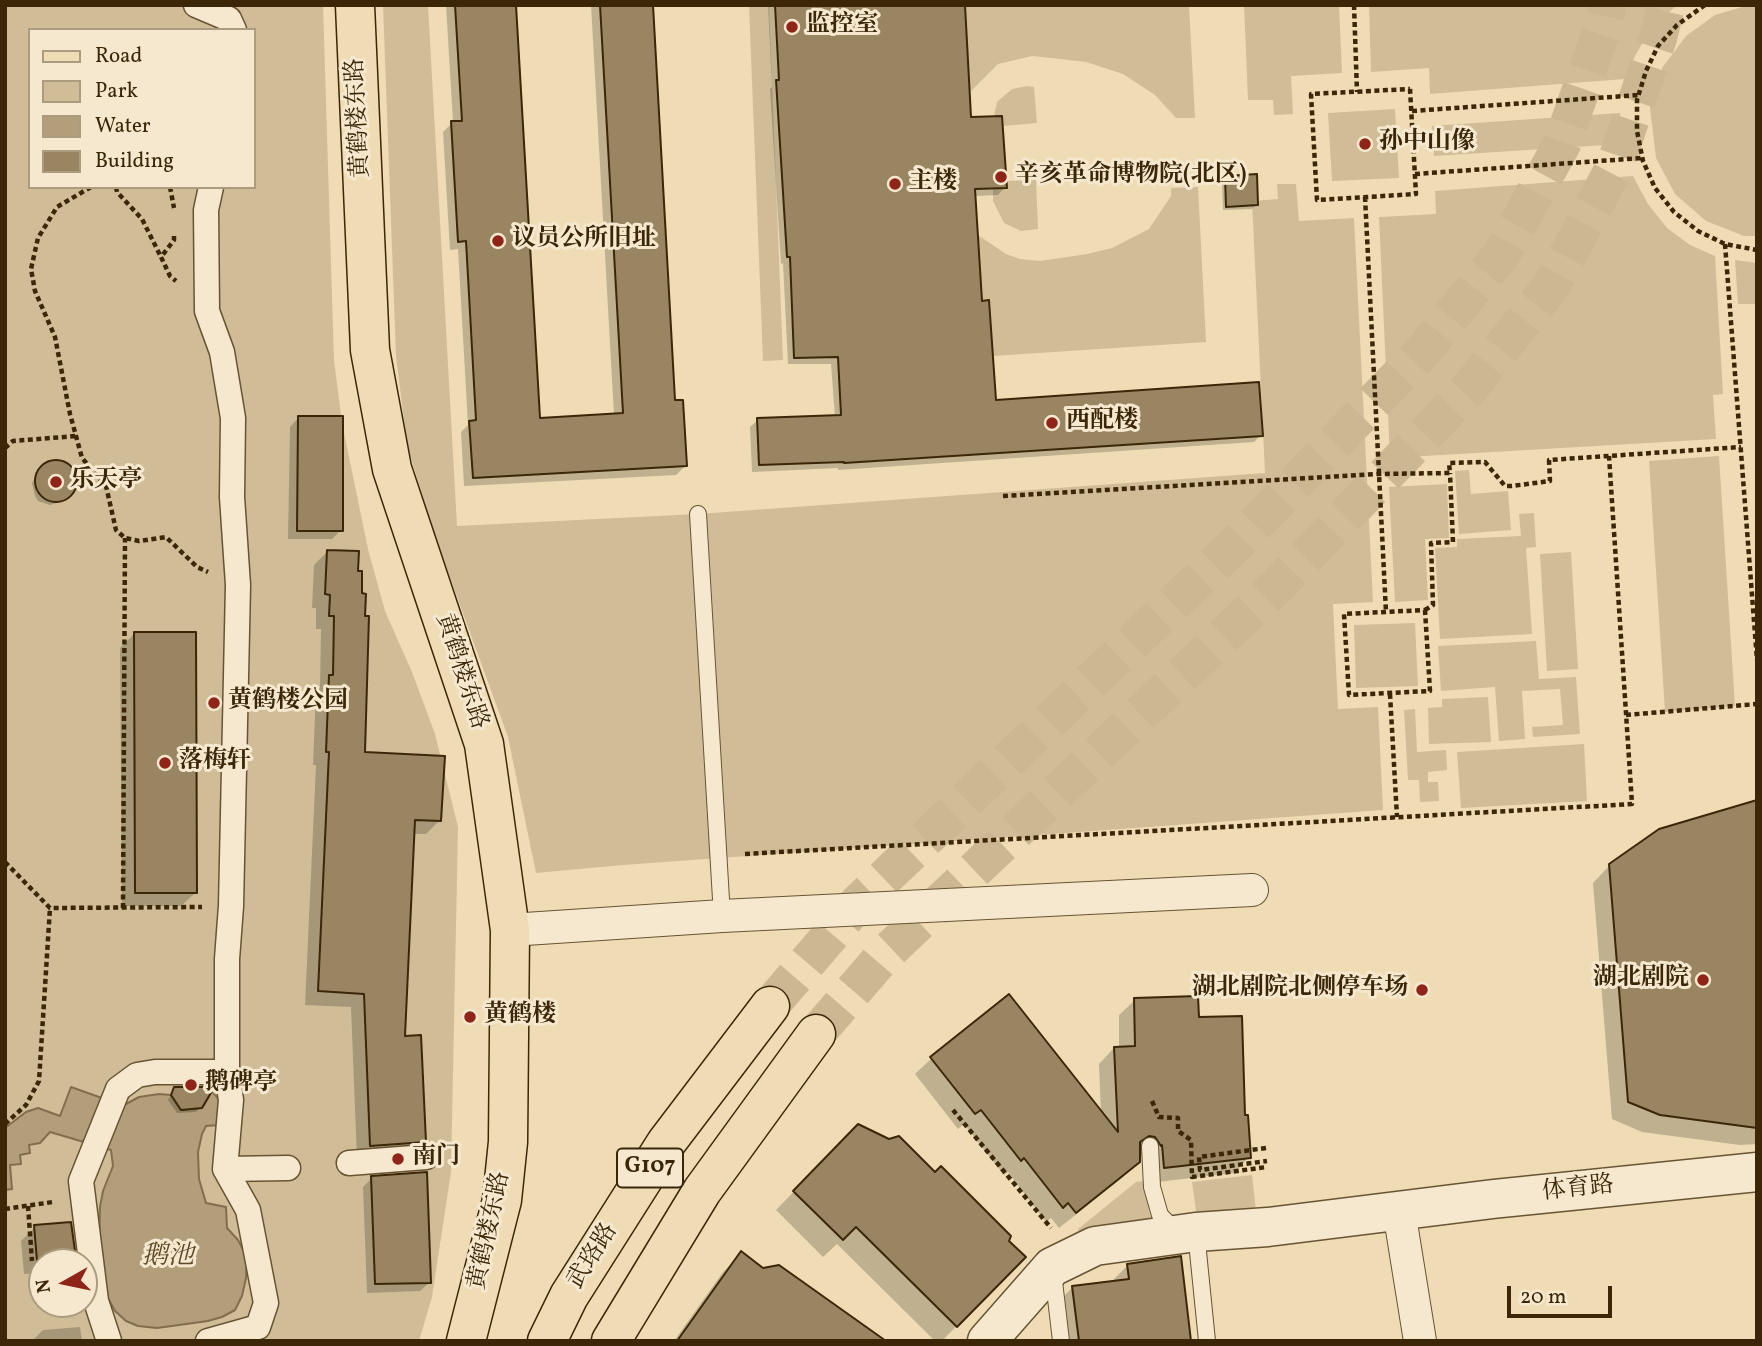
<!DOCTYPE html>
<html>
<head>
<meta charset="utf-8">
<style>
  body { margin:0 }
  #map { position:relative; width:1762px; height:1346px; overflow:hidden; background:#efdcb4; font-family:Vollkorn,serif }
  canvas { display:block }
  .frame { position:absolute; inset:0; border:7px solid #3b2708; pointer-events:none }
  .legend { position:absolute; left:28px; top:28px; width:228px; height:161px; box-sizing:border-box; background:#f5e8ce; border:2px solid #ab9b7f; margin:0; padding:9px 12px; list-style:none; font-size:21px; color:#3b2708 }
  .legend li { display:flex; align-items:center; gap:14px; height:35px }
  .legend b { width:35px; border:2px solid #ab9b7f }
  .north { position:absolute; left:28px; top:1248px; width:70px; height:70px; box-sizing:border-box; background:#f5e8ce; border:2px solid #ab9b7f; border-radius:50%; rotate:261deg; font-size:19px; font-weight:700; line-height:28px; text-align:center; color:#3b2708 }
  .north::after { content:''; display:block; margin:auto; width:24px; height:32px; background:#8f2418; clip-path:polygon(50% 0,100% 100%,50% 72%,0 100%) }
  .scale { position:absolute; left:1507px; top:1286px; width:105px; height:32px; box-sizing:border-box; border:4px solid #3b2708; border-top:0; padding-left:9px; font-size:21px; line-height:24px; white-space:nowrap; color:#3b2708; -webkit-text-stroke:5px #f5e8ce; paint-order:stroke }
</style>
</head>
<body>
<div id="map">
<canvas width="1762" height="1346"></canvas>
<div class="frame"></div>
<ul class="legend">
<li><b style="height:9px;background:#efdcb4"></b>Road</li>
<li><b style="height:19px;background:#d0bd97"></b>Park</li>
<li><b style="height:19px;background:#b29e7a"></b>Water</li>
<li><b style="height:19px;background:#998561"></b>Building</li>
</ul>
<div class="north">N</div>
<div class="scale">20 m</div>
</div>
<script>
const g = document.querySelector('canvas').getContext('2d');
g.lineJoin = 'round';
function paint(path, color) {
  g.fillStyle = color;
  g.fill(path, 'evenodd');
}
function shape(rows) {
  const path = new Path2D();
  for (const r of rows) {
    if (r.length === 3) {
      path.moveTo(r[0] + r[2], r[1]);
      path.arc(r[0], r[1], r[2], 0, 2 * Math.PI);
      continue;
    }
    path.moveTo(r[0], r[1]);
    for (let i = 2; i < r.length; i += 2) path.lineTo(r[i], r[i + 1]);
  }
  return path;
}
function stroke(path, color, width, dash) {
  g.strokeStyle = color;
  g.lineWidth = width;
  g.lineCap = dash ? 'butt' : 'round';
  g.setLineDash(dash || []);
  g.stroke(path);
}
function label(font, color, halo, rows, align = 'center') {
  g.font = font + ' Vollkorn,"Noto Serif SC",serif';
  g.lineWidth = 6;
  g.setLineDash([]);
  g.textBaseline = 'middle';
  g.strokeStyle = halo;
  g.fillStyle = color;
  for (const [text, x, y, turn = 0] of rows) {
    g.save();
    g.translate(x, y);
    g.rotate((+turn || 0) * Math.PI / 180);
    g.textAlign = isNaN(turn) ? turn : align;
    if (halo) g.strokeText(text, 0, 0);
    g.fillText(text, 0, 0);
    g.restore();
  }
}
paint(shape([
  [5,5,323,5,334,360,342,423,368,549,385,611,412,672,435,734,458,827,451,1172,432,1297,419,1341,5,1341],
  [30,30,254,30,254,187,30,187],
  [42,1262,84,1262,84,1304,42,1304],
  [383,5,428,5,457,526,698,514,1265,473,1252,201,1278,199,1277,184,1296,184,1299,221,1354,218,1373,602,1333,604,1338,709,1378,707,1383,810,623,865,536,873,508,737,432,528,407,445,396,356],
  [749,5,769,5,783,360,763,361],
  [965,5,1189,5,1195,118,1176,118,1155,95,1123,74,1086,62,1051,58,1032,56,998,64,970,92],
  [1244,5,1339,5,1342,73,1291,76,1293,114,1274,115,1273,100,1248,100],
  [1369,5,1677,5,1652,28,1636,54,1625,79,1430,94,1429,68,1371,72],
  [1749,5,1757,5,1757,236,1744,236,1706,221,1675,194,1656,158,1650,108,1662,68,1686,36,1715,15],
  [1027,86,1034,87,1037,123,1003,126,1002,116,994,116,997,102,1012,89],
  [1395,109,1399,178,1332,181,1328,113],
  [1620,113,1622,144,1434,156,1432,126],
  [1633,176,1648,204,1667,228,1690,245,1715,256,1723,394,1713,395,1716,439,1390,458,1379,217,1436,214,1435,191],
  [1036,180,1038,229,1021,231,1004,223,993,201,993,189,1006,188,1006,181],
  [1198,187,1206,342,993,356,990,301,982,301,978,235,1006,254,1020,259,1040,261,1087,254,1112,248,1149,229,1171,196,1171,188],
  [1735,260,1757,263,1757,304,1738,304],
  [1719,456,1735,706,1665,712,1649,461],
  [1469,470,1471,494,1508,491,1511,530,1459,534,1455,471],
  [1447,484,1449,538,1425,539,1428,600,1395,602,1389,487],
  [1534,513,1536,547,1526,548,1532,634,1440,639,1435,548,1457,547,1457,539,1521,536,1519,514],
  [1571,552,1578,669,1547,671,1540,554],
  [1415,623,1418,686,1356,688,1354,625],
  [1536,641,1539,679,1576,677,1580,734,1533,737,1532,727,1563,725,1560,689,1522,691,1525,739,1499,741,1495,687,1441,691,1438,646],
  [1488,697,1491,742,1429,744,1428,708,1442,707,1442,699],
  [1415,709,1417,752,1446,750,1447,770,1428,772,1428,782,1438,782,1439,801,1420,802,1419,780,1408,780,1404,710],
  [1584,744,1587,801,1461,808,1457,752],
  [1252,1175,1256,1211,1197,1218,1192,1182],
  [1144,1181,1152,1223,1080,1236,1078,1229,1136,1182]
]), '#d0bd97');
const water = shape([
  [71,1087,113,1102,126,1104,139,1097,159,1094,171,1095,181,1110,202,1108,212,1091,219,1100,220,1125,206,1126,202,1134,198,1152,199,1179,206,1203,226,1207,227,1228,238,1240,247,1257,246,1278,242,1296,235,1310,222,1317,208,1321,157,1328,138,1326,126,1321,115,1311,108,1298,102,1275,99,1245,100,1207,103,1191,113,1166,111,1150,50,1132,40,1143,29,1145,30,1153,20,1155,21,1164,10,1165,12,1189,5,1190,5,1128,26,1112,38,1108,60,1116,71,1087]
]);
paint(water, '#b29e7a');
stroke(water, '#826e4c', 2);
paint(shape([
  [446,5,515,5,538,419,614,415,591,5,651,5,673,402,685,466,676,475,464,486,461,432,468,425,458,249,450,250,443,132,453,122],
  [768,5,963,5,969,119,1005,187,998,195,974,196,980,303,994,402,1261,435,1254,442,838,470,838,468,752,472,750,427,758,420,835,417,831,364,788,364,783,263,781,264,770,89,772,87],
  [1226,178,1256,204,1252,209,1223,210,1222,182],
  [299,417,341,530,332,539,288,539,290,427],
  [53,462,66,464,75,479,72,492,63,501,50,505,38,501,35,496,32,483,38,472],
  [327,552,363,754,440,820,426,834,413,834,404,1038,424,1142,410,1155,357,1159,351,1007,305,1005,316,765,313,765,316,691,320,687,321,629,316,629,316,608,312,608,314,565],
  [134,634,195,893,181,906,122,906,120,648],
  [1757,805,1757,1144,1740,1145,1642,1132,1612,1119,1593,883,1610,865],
  [1009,997,1101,1114,1099,1064,1114,1048,1119,1048,1119,1015,1135,1000,1197,1019,1244,1117,1249,1157,1234,1173,1149,1183,1144,1160,1139,1151,1139,1161,1122,1178,1059,1228,1051,1218,1046,1222,1008,1172,1004,1175,964,1124,958,1129,915,1074,931,1059],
  [175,1089,200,1107,196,1112,177,1113,168,1100],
  [858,1126,1007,1242,1023,1257,942,1341,935,1341,837,1244,823,1257,776,1210],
  [372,1178,430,1282,420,1291,367,1293,363,1187],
  [35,1227,74,1257,69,1262,42,1262,42,1273,24,1274,21,1241],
  [741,1254,763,1270,883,1341,674,1341,723,1272],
  [1128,1265,1190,1341,1064,1341,1059,1301,1073,1287,1115,1282,1114,1279],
  [80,1327,82,1341,32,1341,43,1330]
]), '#0003');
const building = shape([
  [455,5,516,5,540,418,623,413,600,5,653,5,675,400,683,400,687,466,473,478,469,421,476,420,466,241,458,242,451,121,462,121,455,5],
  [775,5,965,5,971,117,1002,116,1007,188,975,189,982,301,989,300,996,400,1259,382,1263,436,844,463,844,462,759,465,757,418,841,415,838,357,794,358,790,257,787,257,776,80,779,80,775,5],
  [1257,174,1258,205,1226,207,1225,176,1257,174],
  [298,416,343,416,343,531,297,531,298,416],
  [56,481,21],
  [327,550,359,551,358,571,362,571,362,593,366,594,365,616,369,616,365,752,445,756,441,821,415,820,405,1036,421,1035,426,1142,370,1146,364,994,318,991,329,752,326,752,329,675,333,675,334,616,329,616,330,595,325,594,327,550],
  [134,632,196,632,197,893,135,893,134,632],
  [1757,800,1757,1128,1660,1115,1628,1102,1609,864,1659,829,1757,800],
  [1009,994,1118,1132,1114,1047,1135,1046,1134,998,1198,996,1199,1017,1242,1016,1245,1115,1248,1115,1251,1158,1164,1168,1162,1145,1161,1146,1155,1137,1149,1136,1140,1142,1140,1162,1076,1213,1068,1203,1063,1208,1024,1158,1021,1161,981,1110,975,1114,930,1057,1009,994],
  [174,1087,209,1087,212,1091,202,1108,181,1110,171,1095,174,1087],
  [858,1124,889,1139,899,1136,935,1172,941,1166,1011,1236,1009,1241,1026,1257,957,1327,856,1227,843,1240,793,1191,858,1124],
  [427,1172,431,1283,375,1284,371,1176,427,1172],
  [71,1222,76,1258,37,1261,34,1225,71,1222],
  [741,1251,763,1268,779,1265,886,1341,677,1341,741,1251],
  [1181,1256,1191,1341,1079,1341,1072,1286,1129,1279,1127,1264,1181,1256]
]);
paint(building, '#998561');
stroke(building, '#3b2708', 2);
stroke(shape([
  [770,1006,858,903,1239,541,1423,351,1501,255,1562,144,1603,26,1608,5],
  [816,1034,885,954,1279,584,1469,389,1552,285,1614,168,1658,38,1666,5]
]), '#cbb892', 38, [38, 19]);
const service = shape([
  [698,514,722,916],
  [1150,1146,1152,1187,1160,1215,1176,1232],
  [1196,1232,1207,1341],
  [1053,1273,1061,1341]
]);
const pedestrian = shape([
  [196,5,229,19,234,30],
  [211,187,206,210,207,311,222,352,233,418,232,497,238,585,231,906,227,959,227,1072,231,1100,225,1169,288,1168],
  [349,1163,426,1157],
  [109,1341,96,1301,81,1181,118,1089,137,1075,155,1072,227,1072],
  [208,1341,258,1327,266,1303,248,1210,225,1169]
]);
const minor = shape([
  [510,930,722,916,1252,890],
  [1399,1211,1420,1341]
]);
const tertiary = shape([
  [987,1341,1052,1267,1095,1246,1196,1232,1268,1227,1493,1199,1757,1172]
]);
const primary = shape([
  [355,5,370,350,392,469,484,744,510,930,508,1142,502,1200,466,1341]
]);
const trunk = shape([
  [547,1341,569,1296,666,1143,770,1006],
  [611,1341,702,1191,816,1034]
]);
stroke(service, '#685433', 18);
stroke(pedestrian, '#685433', 27);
stroke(minor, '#685433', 34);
stroke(tertiary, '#685433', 41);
stroke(primary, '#3b2708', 41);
stroke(trunk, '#3b2708', 41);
stroke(shape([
  [1354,5,1357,92],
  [1705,5,1677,25,1658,46,1646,71,1637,100,1637,131,1643,161,1655,188,1674,212,1698,231,1725,244,1757,250],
  [1410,89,1416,194,1317,200,1311,94,1410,89],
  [1412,111,1639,95],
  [1415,174,1642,158],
  [91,187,57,207,38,238,31,269,35,291,55,337,70,414,82,458,106,486,116,530,125,538,139,541,166,537,197,567,208,572],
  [116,187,117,192,142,219,161,257],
  [170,187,174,208],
  [1365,197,1386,612],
  [174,236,174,240,161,257,170,276,176,281],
  [1725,244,1757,660],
  [5,448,13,441,76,436],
  [1003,496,1378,474,1450,473,1449,463,1485,462,1505,486,1512,486,1550,481,1549,460,1741,447],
  [1425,610,1430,691,1349,695,1344,614,1425,610],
  [1425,610,1433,605,1431,543,1453,542,1450,473],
  [1390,694,1397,817],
  [1626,715,1757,704],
  [745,854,1632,804,1609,456],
  [5,862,50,908,202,907],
  [123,908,125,538],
  [1152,1101,1159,1117,1178,1118,1178,1131,1191,1140,1192,1177,1267,1167],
  [953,1110,1051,1228],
  [5,1124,26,1105,39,1081,50,908],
  [1266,1148,1199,1157,1200,1170,1267,1161],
  [28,1206,32,1261],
  [5,1209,53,1202]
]), '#3b2708', 4.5, [5, 3.5]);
stroke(service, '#f5e8ce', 16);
stroke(pedestrian, '#f5e8ce', 24);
stroke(minor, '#f5e8ce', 32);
stroke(tertiary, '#f5e8ce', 38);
stroke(primary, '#efdcb4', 38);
stroke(trunk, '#efdcb4', 38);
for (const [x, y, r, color] of [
  [792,27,7,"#8f2418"],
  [1365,144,7,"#8f2418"],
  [1001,177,7,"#8f2418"],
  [895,184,7,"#8f2418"],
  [498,241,7,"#8f2418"],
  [1052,423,7,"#8f2418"],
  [56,482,7,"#8f2418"],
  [214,703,7,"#8f2418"],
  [165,763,7,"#8f2418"],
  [1703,980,7,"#8f2418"],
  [1422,990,7,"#8f2418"],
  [470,1017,7,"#8f2418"],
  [191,1085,7,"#8f2418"],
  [398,1159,7,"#8f2418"]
]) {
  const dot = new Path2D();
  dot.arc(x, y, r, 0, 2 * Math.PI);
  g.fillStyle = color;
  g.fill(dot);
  stroke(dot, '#f5e8ce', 2.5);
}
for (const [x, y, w] of [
  [650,1168,66]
]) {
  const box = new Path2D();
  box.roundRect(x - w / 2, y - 19.5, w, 39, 5);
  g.fillStyle = '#f5e8ce';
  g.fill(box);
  stroke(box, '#3b2708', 2);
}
label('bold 23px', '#3b2708', null, [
  ["G107",650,1168]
]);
label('bold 24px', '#3b2708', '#f5e8ce', [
  ["监控室",806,27],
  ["孙中山像",1379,144],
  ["辛亥革命博物院(北区)",1015,177],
  ["主楼",909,184],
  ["议员公所旧址",512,241],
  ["西配楼",1066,423],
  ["乐天亭",70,482],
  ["黄鹤楼公园",228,703],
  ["落梅轩",179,763],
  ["湖北剧院",1689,980,"right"],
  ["湖北剧院北侧停车场",1408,990,"right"],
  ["黄鹤楼",484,1017],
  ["鹅碑亭",205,1085],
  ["南门",412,1159]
], 'left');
label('24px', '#3b2708', '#f5e8ce', [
  ["黄鹤楼东路",360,118,-93],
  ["黄鹤楼东路",460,672,72],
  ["体育路",1578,1190,-6],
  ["黄鹤楼东路",491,1231,-78],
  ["武珞路",594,1257,-58]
]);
label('italic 26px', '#5f4b2a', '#f5e8ce', [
  ["鹅池",168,1258]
]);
</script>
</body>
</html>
